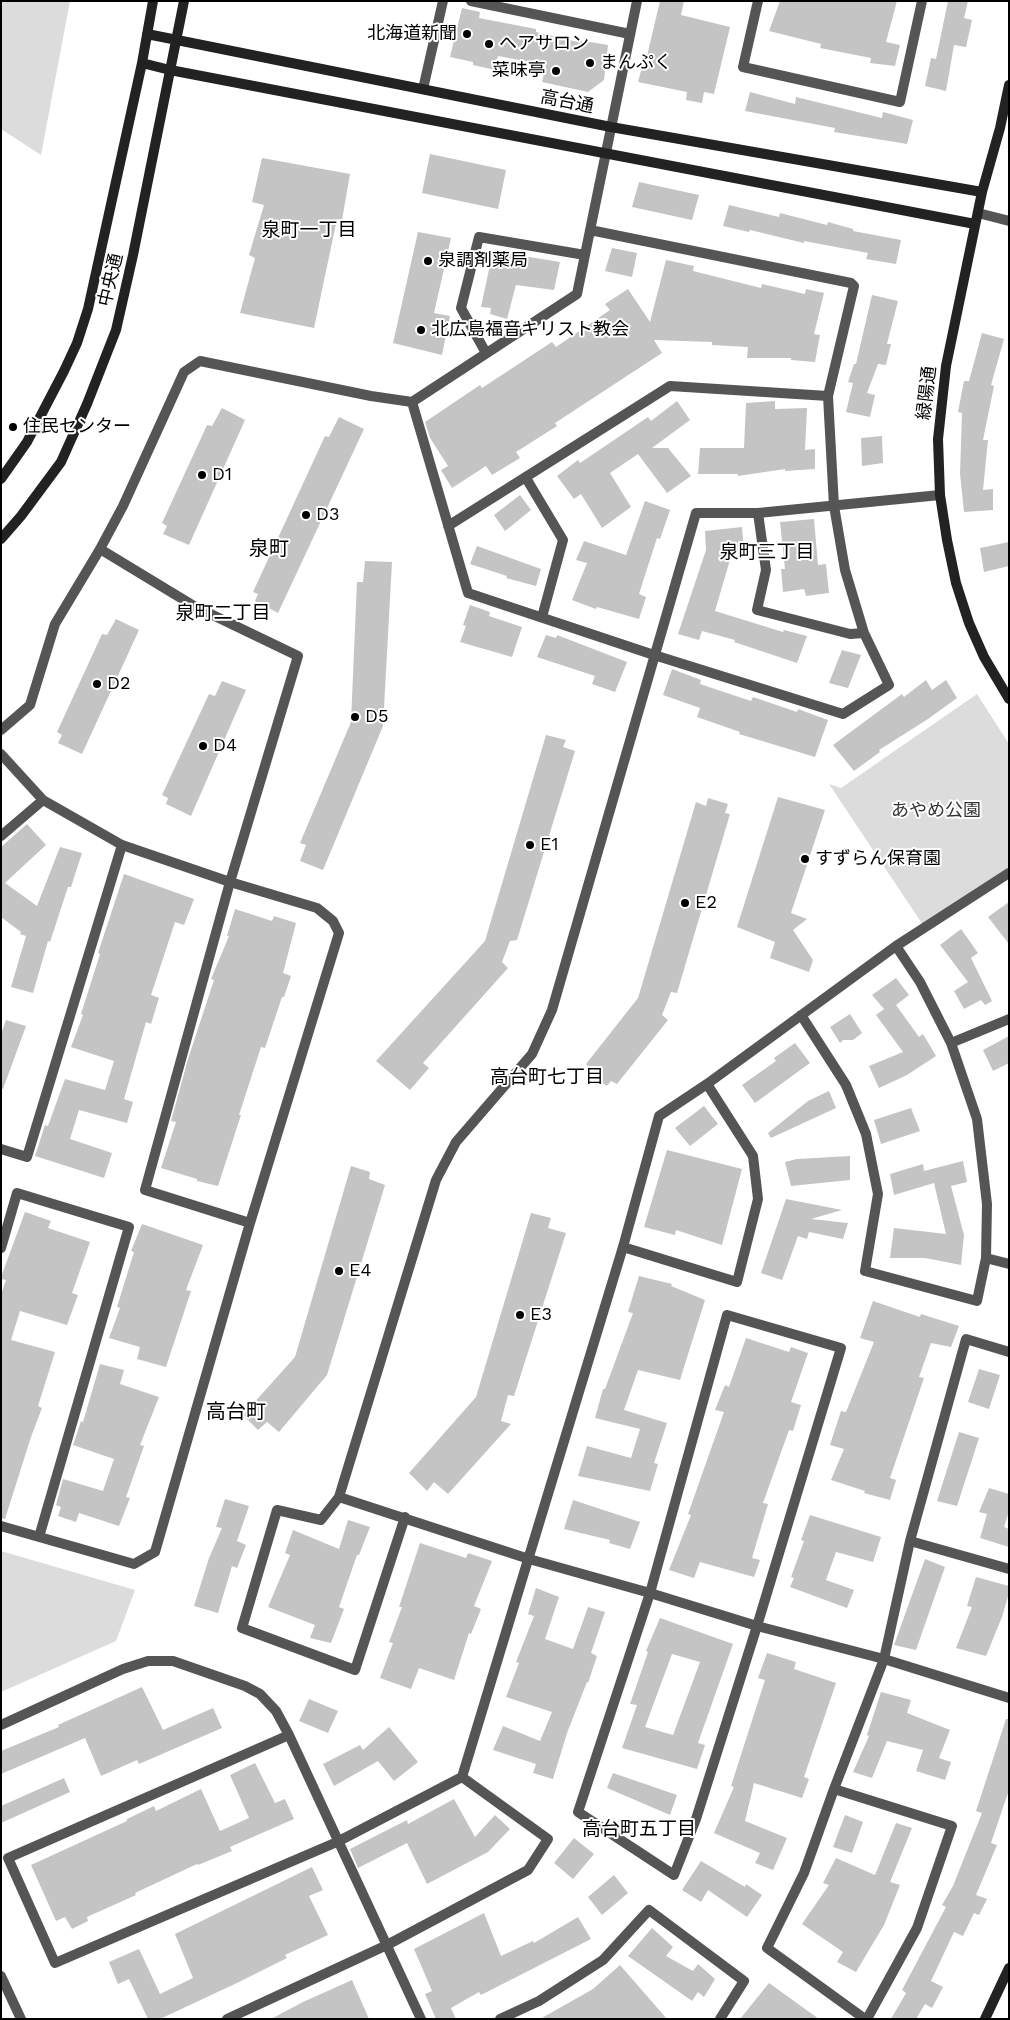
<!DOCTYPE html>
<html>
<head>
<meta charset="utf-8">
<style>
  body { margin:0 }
  #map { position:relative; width:1010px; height:2020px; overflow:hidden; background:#fff; font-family:"Work Sans",sans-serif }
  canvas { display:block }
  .frame { position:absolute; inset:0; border:2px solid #000; pointer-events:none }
</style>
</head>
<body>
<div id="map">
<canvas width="1010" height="2020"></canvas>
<div class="frame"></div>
</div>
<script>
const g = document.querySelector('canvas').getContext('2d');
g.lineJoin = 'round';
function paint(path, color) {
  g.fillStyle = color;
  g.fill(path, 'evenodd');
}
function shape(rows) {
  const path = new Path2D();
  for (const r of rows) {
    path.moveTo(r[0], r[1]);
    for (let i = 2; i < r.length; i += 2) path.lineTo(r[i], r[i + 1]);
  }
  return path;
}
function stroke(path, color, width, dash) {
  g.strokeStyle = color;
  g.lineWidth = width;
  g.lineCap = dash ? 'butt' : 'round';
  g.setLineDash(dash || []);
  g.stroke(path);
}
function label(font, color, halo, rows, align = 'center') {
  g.font = font + ' "Work Sans","Noto Sans JP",sans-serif';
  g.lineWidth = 4;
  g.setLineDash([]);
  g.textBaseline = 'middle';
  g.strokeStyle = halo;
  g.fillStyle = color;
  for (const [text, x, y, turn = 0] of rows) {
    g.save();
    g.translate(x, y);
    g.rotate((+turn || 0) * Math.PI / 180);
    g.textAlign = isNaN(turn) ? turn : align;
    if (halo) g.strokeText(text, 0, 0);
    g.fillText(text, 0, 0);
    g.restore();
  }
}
paint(shape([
  [1,1,70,1,41,155,1,129],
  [977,694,1009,744,1009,873,925,928,829,784,841,788],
  [1,1551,135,1590,116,1641,1,1692]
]), '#dcdcdc');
paint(shape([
  [660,1,684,1,681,15,730,27,714,94,704,92,702,103,686,100,687,92,638,82,645,56,647,56],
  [780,1,897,1,886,42,900,45,895,66,870,63,871,58,820,48,821,44,769,31],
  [948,1,968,1,964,18,972,20,966,47,954,45,946,91,925,86,931,58,936,59],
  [462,8,480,12,479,18,536,29,536,32,578,42,578,40,608,45,604,80,588,92,542,82,546,65,498,56,495,70,473,65,473,62,450,57],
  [750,92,795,104,796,97,882,118,883,112,913,120,907,144,834,132,835,128,745,111],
  [430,154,506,170,498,209,422,193],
  [262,158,350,174,342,220,337,219,314,328,240,313,255,258,249,255,264,205,252,202],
  [639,182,699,195,692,220,632,207],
  [729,205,779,217,780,213,827,225,828,222,853,229,853,231,901,240,896,264,866,259,868,253,804,241,804,243,750,230,749,232,723,226],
  [418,232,451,238,434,313,450,316,442,355,393,343],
  [612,248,637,253,632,277,605,271],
  [505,253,560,262,554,290,516,285,507,319,490,314,491,308,481,307,491,260,502,263],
  [666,260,694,266,693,271,761,288,762,284,805,294,806,289,824,293,814,334,820,335,815,362,791,360,791,358,747,358,748,347,712,345,712,342,654,340,662,353,555,423,557,426,516,452,520,458,492,475,486,466,452,488,441,470,448,466,430,438,425,422,480,385,482,388,552,342,556,347,610,310,605,304,628,289,650,322],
  [872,295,898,301,887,344,891,344,886,365,878,364,867,393,875,395,870,417,846,412,853,383,848,382,854,364,856,364],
  [982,333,1004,339,991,385,994,386,983,440,988,440,983,490,993,489,993,510,964,512,960,474,962,413,958,412,964,381,969,381],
  [677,401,690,420,652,448,668,448,691,476,667,493,638,454,610,473,631,507,602,528,581,494,574,499,557,476,578,460,580,463,648,417,651,421],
  [775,401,775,409,807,408,805,450,815,449,815,469,785,471,785,469,738,476,738,474,698,474,700,448,744,448,746,403],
  [222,408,245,420,189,545,163,534,167,526,162,523,207,425,212,426],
  [339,417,364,429,278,613,255,601,258,594,253,592,325,436,329,437],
  [882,436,883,463,862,466,861,438],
  [520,495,531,510,505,531,494,515],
  [645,501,670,510,660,539,657,538,639,594,646,597,639,619,597,607,596,609,572,600,587,563,576,560,584,541,626,555],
  [814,519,818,565,826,564,829,593,806,596,804,589,783,592,781,569,785,569,780,522],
  [742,527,744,552,732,553,715,611,783,632,784,630,807,636,797,663,734,642,735,640,702,631,699,640,678,634,706,550,705,531],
  [1009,542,1009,566,984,572,980,548],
  [477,546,541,569,536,586,506,578,507,576,470,564],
  [365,561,392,562,383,726,323,870,300,861,306,845,300,843,351,722,357,582,363,582],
  [470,605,490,612,489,616,522,627,512,657,460,642,466,626,463,625],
  [116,619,139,630,82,754,58,743,62,735,57,732,102,634,107,635],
  [546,635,556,638,557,635,627,662,615,692,592,684,595,676,537,657],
  [842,650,861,655,848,688,829,683],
  [672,669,701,680,700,684,751,701,753,697,797,712,798,709,828,720,815,757,739,734,740,732,697,717,700,708,663,695],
  [926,680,932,690,946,680,957,698,928,719,879,750,880,752,854,771,833,745,902,694,904,697],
  [222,681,246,690,191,816,166,804,168,798,162,795,209,694,215,696],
  [546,735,566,740,563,747,575,751,517,940,510,941,502,962,508,968,423,1063,429,1068,410,1090,376,1061,485,941],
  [778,797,825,810,791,913,807,919,793,930,813,960,809,972,770,958,775,942,737,927],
  [708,798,728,804,725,813,730,814,677,993,671,992,662,1015,668,1020,617,1084,611,1081,607,1086,592,1076,595,1073,586,1064,638,998,696,802,706,806],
  [27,824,46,845,5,883,37,906,60,847,82,853,71,887,68,887,50,942,48,941,33,993,11,987,26,936,20,934,21,932,1,917,1,847],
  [124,874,194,899,184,925,175,922,151,995,159,998,151,1024,146,1022,124,1099,133,1102,127,1123,79,1110,70,1139,112,1153,104,1178,35,1156,45,1125,48,1126,65,1079,105,1090,114,1061,71,1047,83,1015,81,1014,100,954,98,953],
  [1009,902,1009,944,988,917],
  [235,909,272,921,274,916,296,923,283,973,291,976,284,997,282,997,265,1048,261,1047,239,1115,241,1115,218,1186,197,1181,197,1179,161,1168,176,1122,171,1121,188,1059,214,980,211,979,229,936,227,936],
  [961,929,978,953,971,958,992,1001,985,1005,981,1000,964,1009,954,991,968,982,940,945],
  [896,978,909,995,896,1005,919,1037,923,1034,936,1056,907,1075,879,1088,869,1066,903,1052,876,1015,884,1009,872,995],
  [850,1014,862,1033,853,1040,843,1040,840,1043,830,1027],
  [6,1020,26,1026,3,1089,1,1089,1,1034],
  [1009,1036,1009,1063,993,1071,983,1050],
  [795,1043,810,1063,755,1103,742,1085,776,1061,774,1058],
  [829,1091,836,1108,771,1138,768,1133,808,1101],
  [704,1106,718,1124,690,1146,675,1128],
  [911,1108,920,1131,881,1144,874,1120],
  [667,1150,742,1169,722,1245,676,1230,675,1235,644,1227],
  [850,1156,850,1180,791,1186,785,1162,797,1159],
  [963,1161,967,1182,951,1186,964,1235,961,1265,925,1258,890,1258,894,1228,946,1234,934,1183,894,1195,890,1174,923,1164,924,1171],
  [351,1166,370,1172,369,1179,385,1185,327,1375,279,1432,267,1422,258,1430,243,1415,295,1357],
  [786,1199,842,1210,811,1219,848,1223,843,1239,809,1232,807,1239,798,1236,782,1280,761,1273],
  [25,1212,51,1221,48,1228,90,1242,72,1293,78,1295,67,1325,20,1311,11,1340,55,1352,38,1406,42,1408,31,1437,5,1519,1,1518,1,1294,6,1280,1,1279,1,1277],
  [531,1213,551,1218,548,1228,566,1233,514,1396,508,1395,501,1421,511,1424,448,1494,434,1482,427,1491,409,1473,476,1397],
  [142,1224,203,1245,186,1290,191,1291,166,1367,137,1359,140,1347,109,1338,120,1308,117,1307,134,1252,131,1251],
  [639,1276,672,1284,671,1286,705,1300,680,1380,638,1370,624,1410,667,1423,654,1463,658,1464,650,1491,578,1476,587,1446,631,1458,640,1429,595,1418,603,1389,605,1389,633,1313,628,1312],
  [873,1301,920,1317,921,1314,959,1326,951,1347,931,1343,919,1377,924,1378,890,1478,896,1480,890,1500,864,1493,865,1491,831,1480,844,1449,830,1445,841,1411,846,1412,874,1342,860,1338],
  [746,1338,789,1352,791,1347,808,1353,791,1402,801,1405,793,1431,789,1430,763,1503,768,1504,752,1558,760,1560,754,1577,700,1562,694,1578,669,1570,691,1515,688,1514,724,1412,715,1410,725,1385,729,1387],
  [100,1364,124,1370,120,1384,159,1397,140,1445,144,1446,126,1497,130,1498,119,1526,79,1513,76,1522,58,1516,61,1507,56,1505,63,1479,103,1491,114,1459,73,1445,81,1421,83,1422],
  [979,1369,1000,1375,989,1409,968,1402],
  [959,1432,979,1438,957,1506,937,1501],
  [989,1488,1009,1494,1009,1511,1004,1527,1009,1529,1009,1547,980,1538,987,1514,979,1512],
  [225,1499,249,1506,237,1541,246,1545,237,1568,232,1566,218,1613,194,1606,209,1558,222,1528,216,1527],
  [573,1500,640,1522,630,1549,609,1543,610,1540,564,1529],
  [810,1515,881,1537,873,1562,836,1552,826,1580,854,1590,847,1608,790,1587,794,1578,791,1577,804,1541,801,1540],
  [348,1520,370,1527,359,1555,357,1555,339,1607,344,1609,331,1643,310,1638,315,1625,268,1607,290,1555,285,1553,293,1530,339,1549],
  [420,1543,466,1558,468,1553,492,1561,474,1606,481,1609,471,1634,469,1633,454,1680,419,1668,411,1689,380,1678,393,1643,389,1642,402,1607,399,1607],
  [925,1559,945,1567,916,1650,894,1645],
  [976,1577,1009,1586,1009,1593,1002,1617,986,1656,956,1648,972,1607,967,1606],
  [536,1588,559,1597,545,1639,573,1649,588,1607,605,1612,591,1653,597,1656,588,1683,587,1682,567,1733,553,1779,533,1773,536,1764,493,1750,503,1726,540,1741,552,1712,506,1697,519,1663,516,1662,534,1616,528,1614],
  [660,1618,733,1644,698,1743,705,1745,697,1769,622,1748,637,1705,630,1704,648,1652,646,1651],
  [672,1654,700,1662,673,1735,645,1727],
  [767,1653,796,1662,794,1669,836,1683,804,1777,809,1779,802,1798,754,1783,745,1821,787,1838,773,1870,755,1863,760,1853,714,1833,734,1787,731,1786,765,1680,758,1678],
  [142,1687,163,1730,213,1708,222,1728,139,1764,137,1760,101,1776,85,1738,1,1774,1,1751,59,1727,58,1725],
  [881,1692,911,1700,907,1713,950,1730,939,1758,951,1762,945,1780,916,1771,923,1750,887,1741,872,1778,853,1772,869,1736,867,1735],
  [309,1699,338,1711,328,1733,299,1721],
  [1006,1719,1009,1719,1009,1790,991,1843,997,1845,976,1895,987,1899,979,1915,974,1913,963,1936,954,1932,931,1981,943,1987,932,2008,925,2004,916,2019,891,2019,906,1993,902,1990,946,1907,942,1905,953,1886,982,1813,976,1811],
  [389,1727,418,1762,394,1781,378,1761,334,1786,323,1764,360,1745,363,1750],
  [255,1763,275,1803,285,1799,294,1819,230,1847,232,1851,198,1865,197,1864,135,1893,136,1895,87,1917,88,1921,72,1929,65,1917,56,1921,31,1865,127,1821,127,1819,154,1806,156,1811,201,1789,220,1831,249,1818,230,1775],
  [613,1773,677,1795,670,1815,607,1788],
  [64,1778,70,1792,1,1823,1,1806],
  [454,1799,475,1837,495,1815,510,1829,488,1852,427,1884,407,1843,358,1868,350,1849,407,1820,408,1824],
  [845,1815,863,1822,852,1853,833,1847],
  [896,1823,912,1828,890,1882,900,1885,884,1925,856,1972,837,1962,843,1952,802,1924,829,1885,823,1883,836,1858,875,1875],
  [574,1838,594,1854,573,1879,554,1863],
  [701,1861,745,1887,746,1884,762,1895,747,1917,708,1890,701,1902,682,1890],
  [312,1867,323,1890,309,1896,328,1935,285,1955,287,1958,237,1983,160,2019,148,2019,129,1979,118,1984,109,1962,139,1949,160,1994,193,1978,175,1934],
  [614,1875,628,1893,602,1915,588,1897],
  [484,1913,501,1956,533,1941,534,1943,578,1917,591,1939,481,1995,479,1992,451,2008,456,2019,436,2019,425,1994,432,1991,414,1949],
  [652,1928,673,1947,666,1956,693,1971,698,1964,715,1979,704,1997,698,1992,692,2001,628,1956],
  [620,1965,667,2019,540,2019,593,1989],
  [352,1980,369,2019,271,2019,303,2002],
  [769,1983,819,2019,740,2019]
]), '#c4c4c4');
stroke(shape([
  [471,1,630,34],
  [423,89,443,1],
  [978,213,1009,221]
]), '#555', 10);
stroke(shape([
  [758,1,743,67,900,102,922,1],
  [486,353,461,308,479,237,585,255],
  [412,402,468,593,654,655,843,714,889,685,864,633,845,570,834,506,828,396,854,286,851,283,590,230],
  [526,478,563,540,542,617],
  [758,513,766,570,757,610,850,634,864,633],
  [448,526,670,386,828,396],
  [100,549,194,606,298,656,230,882,145,1190,250,1223],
  [1,730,30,705,55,624,100,549,123,506,184,372,200,361,371,396,412,402,577,294,637,1],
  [1,754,43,800,122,845,230,882,317,908,333,921,339,933,250,1223,155,1552,134,1564,1,1526],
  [1,836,43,800],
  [801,1015,846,1085,866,1134,878,1194,865,1271,977,1301,986,1258,987,1204,977,1119,951,1043,920,982,896,946],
  [951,1043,1009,1019],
  [1,1149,27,1157,122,845],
  [623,1247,737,1282,758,1199,753,1156,707,1084],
  [1,1248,17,1193,129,1227,39,1537],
  [986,1258,1009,1264],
  [727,1315,841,1348,757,1626,696,1819,674,1875,578,1812,650,1593,727,1315],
  [339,1497,529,1559,650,1593,757,1626,884,1659,1009,1698],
  [405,1517,355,1670,242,1628,277,1510,321,1520,339,1497,436,1180,456,1142,532,1054,552,1010,696,513,758,513,940,495],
  [910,1541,1009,1569],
  [1,1725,123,1669,148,1661,173,1661,245,1686,260,1694,276,1711,289,1735,421,2019],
  [289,1735,8,1858,55,1963,337,1842,462,1777,623,1247,659,1116,707,1084,896,946,1009,873],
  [834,1789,952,1826,917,1928,867,2019],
  [1,1976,21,2019],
  [227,2019,387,1945,528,1870,548,1839,462,1777],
  [500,2019,539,2001,603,1960,649,1910,744,1981,720,2019],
  [865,2019,767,1948,804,1873,834,1789,884,1659,910,1541,966,1339,1009,1352]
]), '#555', 10);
stroke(shape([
  [147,34,611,127,982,192],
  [142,63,170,70,975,224],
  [1009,85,1000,128,982,192,946,366,938,439,940,495,947,540,956,583,969,623,984,657,1009,699],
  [1,479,27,442,64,371,77,343,88,309,142,63,153,1],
  [1,539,21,516,61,462,87,404,116,330,133,255,184,1],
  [985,2019,1009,1968]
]), '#222', 10);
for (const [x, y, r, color] of [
  [467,34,5,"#000"],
  [489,44,5,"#000"],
  [590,63,5,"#000"],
  [556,71,5,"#000"],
  [428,261,5,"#000"],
  [421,330,5,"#000"],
  [13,427,5,"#000"],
  [202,475,5,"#000"],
  [306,515,5,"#000"],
  [97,684,5,"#000"],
  [355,717,5,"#000"],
  [203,746,5,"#000"],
  [530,845,5,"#000"],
  [805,859,5,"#000"],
  [685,903,5,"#000"],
  [339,1271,5,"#000"],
  [520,1315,5,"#000"]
]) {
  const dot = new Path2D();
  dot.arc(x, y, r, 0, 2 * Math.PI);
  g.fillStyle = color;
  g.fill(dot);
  stroke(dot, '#fff', 2);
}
label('18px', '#000', '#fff', [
  ["北海道新聞",457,34,"right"],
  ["ヘアサロン",499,44],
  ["まんぷく",600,63],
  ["菜味亭",546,71,"right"],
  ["泉調剤薬局",438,261],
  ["北広島福音キリスト教会",431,330],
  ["住民センター",23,427],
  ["D1",212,475],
  ["D3",316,515],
  ["D2",107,684],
  ["D5",365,717],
  ["D4",213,746],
  ["E1",540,845],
  ["すずらん保育園",815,859],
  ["E2",695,903],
  ["E4",349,1271],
  ["E3",530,1315]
], 'left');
label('18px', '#000', '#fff', [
  ["高台通",567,102,11],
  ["中央通",111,280,-77],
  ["緑陽通",927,393,-83]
]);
label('18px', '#333', '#fff', [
  ["あやめ公園",936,811]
]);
label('19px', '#000', '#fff', [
  ["泉町一丁目",309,230],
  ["泉町三丁目",767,552],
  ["泉町二丁目",223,613],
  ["高台町七丁目",547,1077],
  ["高台町五丁目",639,1829]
]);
label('20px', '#000', '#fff', [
  ["泉町",269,549],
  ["高台町",236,1412]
]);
</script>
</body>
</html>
